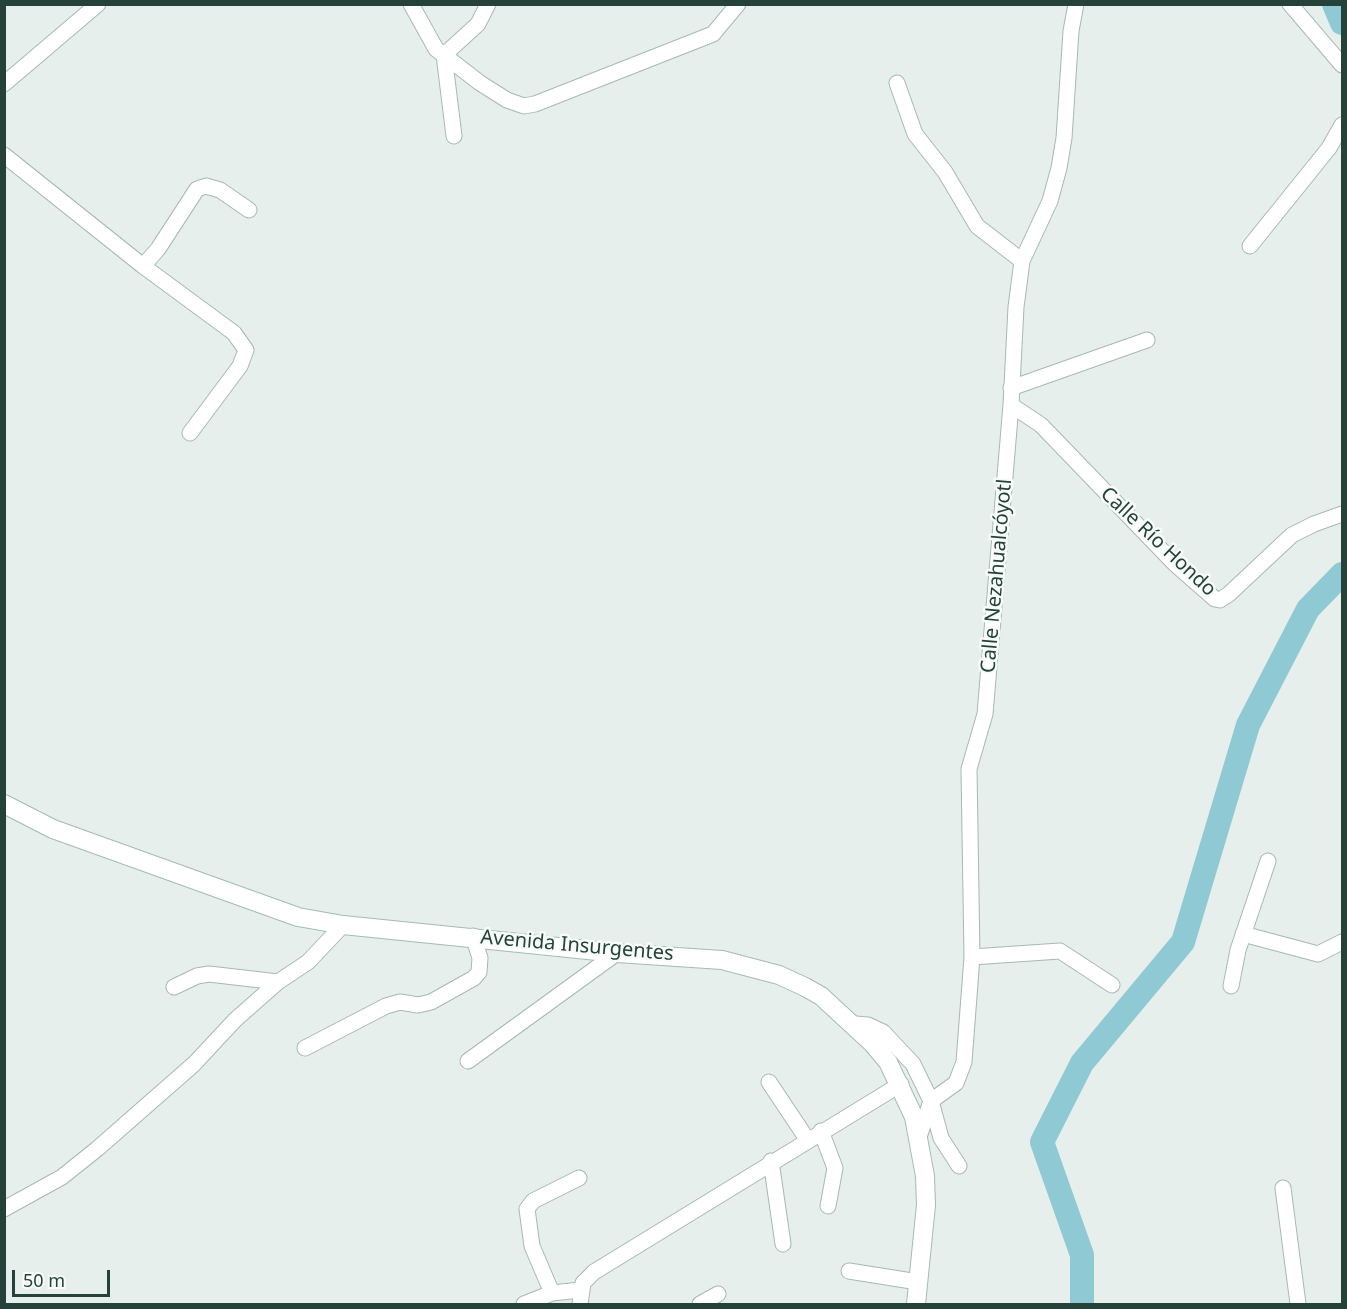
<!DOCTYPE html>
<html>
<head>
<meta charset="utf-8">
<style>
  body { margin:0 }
  #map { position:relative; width:1347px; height:1309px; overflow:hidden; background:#e6efeb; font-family:"Noto Sans",sans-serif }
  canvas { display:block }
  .frame { position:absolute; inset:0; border:6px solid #24423a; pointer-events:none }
  .scale { position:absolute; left:12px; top:1270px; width:98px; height:27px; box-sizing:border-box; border:3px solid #24423a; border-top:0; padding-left:8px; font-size:18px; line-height:21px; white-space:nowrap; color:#24423a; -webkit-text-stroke:4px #f7fbf9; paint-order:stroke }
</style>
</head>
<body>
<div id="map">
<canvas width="1347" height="1309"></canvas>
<div class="frame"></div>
<div class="scale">50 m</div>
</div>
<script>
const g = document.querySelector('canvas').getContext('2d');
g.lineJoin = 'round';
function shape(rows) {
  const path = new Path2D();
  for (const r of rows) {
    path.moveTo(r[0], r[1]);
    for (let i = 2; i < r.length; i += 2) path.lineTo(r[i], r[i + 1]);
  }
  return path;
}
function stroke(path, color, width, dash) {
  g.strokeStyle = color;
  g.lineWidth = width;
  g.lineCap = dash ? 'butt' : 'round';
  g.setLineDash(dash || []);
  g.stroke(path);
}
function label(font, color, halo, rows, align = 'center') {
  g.font = font + ' "Noto Sans",sans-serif';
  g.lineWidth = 5;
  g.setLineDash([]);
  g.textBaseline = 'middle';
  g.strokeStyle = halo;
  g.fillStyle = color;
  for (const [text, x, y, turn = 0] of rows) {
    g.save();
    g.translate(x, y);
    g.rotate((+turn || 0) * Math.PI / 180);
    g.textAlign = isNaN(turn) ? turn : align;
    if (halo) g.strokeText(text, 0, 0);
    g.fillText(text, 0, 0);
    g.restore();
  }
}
stroke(shape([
  [1334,4,1342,23],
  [1082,1304,1082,1255,1042,1142,1082,1063,1183,942,1248,725,1308,609,1342,574]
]), '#8ec9d4', 24);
const street = shape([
  [411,4,436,49,480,83,507,100,524,106,535,104,713,34,738,4],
  [1290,4,1342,65],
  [897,83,915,134,945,172,977,226,1022,261],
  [4,84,98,4],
  [454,136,444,55,478,24,488,4],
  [4,155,143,266,158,249,197,189,206,186,220,190,249,210],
  [1250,246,1329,148,1342,125],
  [143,266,234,333,246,350,240,366,190,433],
  [1011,388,1147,340],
  [1011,405,1041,425,1175,564,1215,599,1220,600,1229,594,1292,535,1314,524,1342,514],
  [1243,934,1318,954,1342,942],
  [972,957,1060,951,1112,985],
  [1231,986,1238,950,1268,861],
  [174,987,197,976,209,974,278,982],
  [855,1024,868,1025,883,1032,913,1064,931,1101,941,1138,959,1166],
  [305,1048,386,1006,400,1002,418,1005,431,1002,474,978,479,972,480,958,473,936],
  [468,1061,617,953],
  [769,1082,807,1139],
  [821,1131,835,1168,828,1206],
  [919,1137,931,1101,956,1083,964,1062,972,957,969,769,985,714,1011,405,1016,307,1022,261,1050,201,1059,168,1064,138,1071,31,1076,4],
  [771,1161,783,1244],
  [1283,1188,1298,1304],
  [4,1209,62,1177,97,1149,194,1064,235,1020,278,982,308,962,343,925],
  [849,1271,918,1282],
  [552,1293,532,1246,527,1209,533,1201,579,1178],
  [524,1304,552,1293,580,1290],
  [580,1304,583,1283,594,1272,901,1084],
  [700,1304,718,1294]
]);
const secondary = shape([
  [4,804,53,829,298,917,343,925,617,953,722,960,779,975,805,987,821,996,873,1044,888,1062,914,1117,925,1176,926,1205,916,1304]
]);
stroke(street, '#a8b8b2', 17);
stroke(secondary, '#a4bbb3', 20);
stroke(street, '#fff', 15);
stroke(secondary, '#fff', 18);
label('20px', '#24423a', '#f7fbf9', [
  ["Calle Río Hondo",1158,542,43],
  ["Calle Nezahualcóyotl",997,576,-85],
  ["Avenida Insurgentes",577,946,5]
]);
</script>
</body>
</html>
